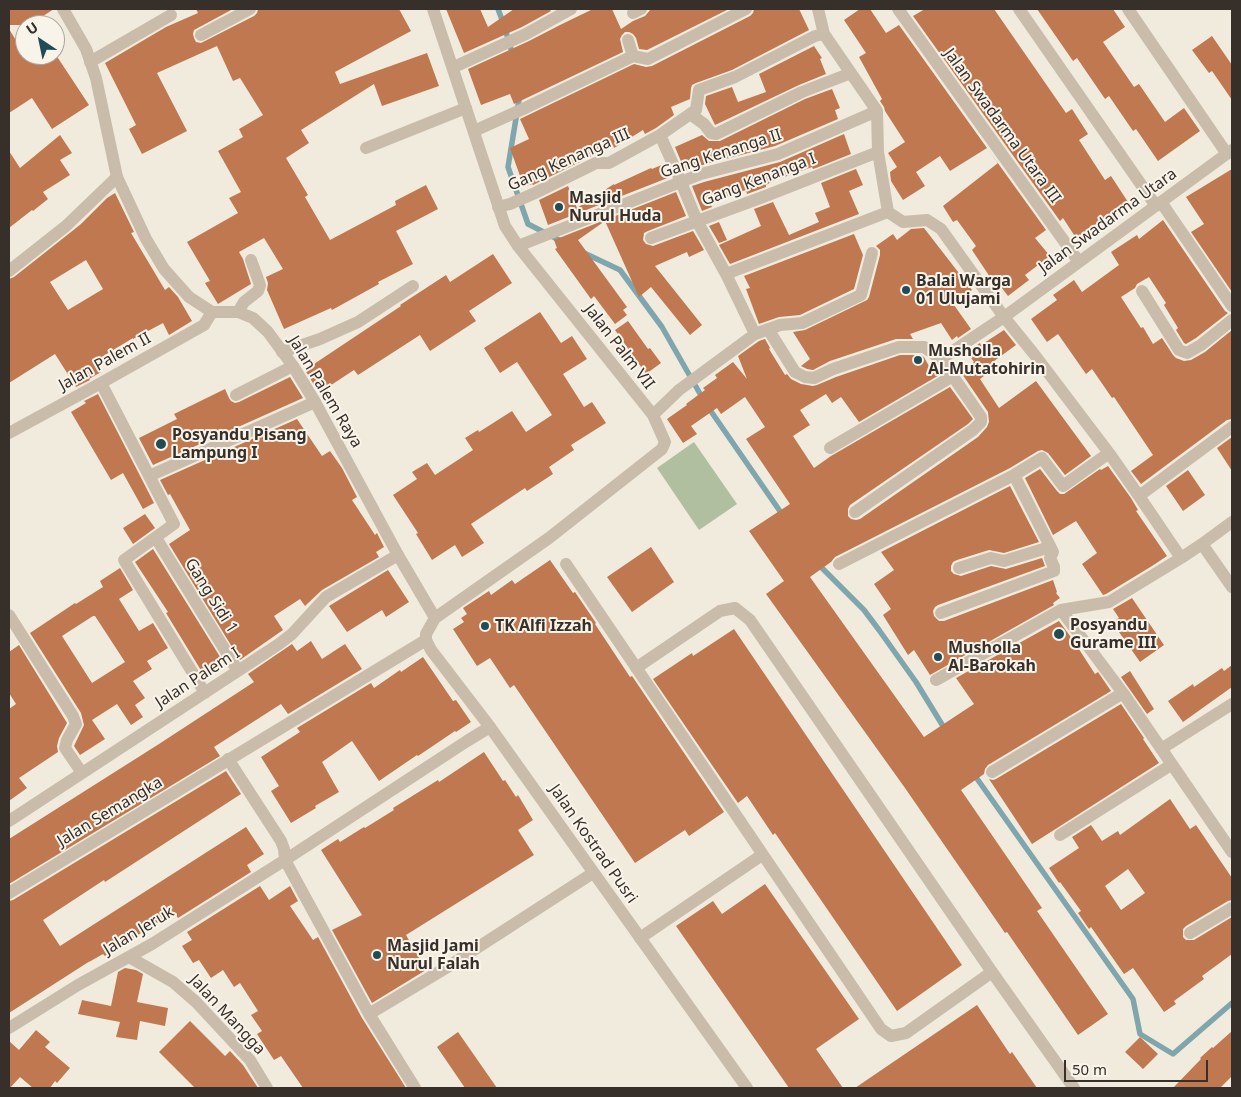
<!DOCTYPE html>
<html>
<head>
<meta charset="utf-8">
<style>
  body { margin:0 }
  #map { position:relative; width:1241px; height:1097px; overflow:hidden; background:#f1ebde; font-family:"Noto Sans",sans-serif }
  canvas { display:block }
  .frame { position:absolute; inset:0; border:10px solid #372f2a; pointer-events:none }
  .north { position:absolute; left:15px; top:15px; width:50px; height:50px; box-sizing:border-box; background:#f9f4ea; border:1px solid #aba59d; border-radius:50%; rotate:326deg; font-size:14px; font-weight:700; line-height:20px; text-align:center; color:#372f2a }
  .north::after { content:''; display:block; margin:auto; width:18px; height:22px; background:#214c56; clip-path:polygon(50% 0,100% 100%,50% 72%,0 100%) }
  .scale { position:absolute; left:1064px; top:1060px; width:144px; height:22px; box-sizing:border-box; border:2px solid #372f2a; border-top:0; padding-left:6px; font-size:15px; line-height:18px; white-space:nowrap; color:#372f2a; -webkit-text-stroke:4px #f9f4ea; paint-order:stroke }
</style>
</head>
<body>
<div id="map">
<canvas width="1241" height="1097"></canvas>
<div class="frame"></div>
<div class="north">U</div>
<div class="scale">50 m</div>
</div>
<script>
const g = document.querySelector('canvas').getContext('2d');
g.lineJoin = 'round';
function paint(path, color) {
  g.fillStyle = color;
  g.fill(path, 'evenodd');
}
function shape(rows) {
  const path = new Path2D();
  for (const r of rows) {
    path.moveTo(r[0], r[1]);
    for (let i = 2; i < r.length; i += 2) path.lineTo(r[i], r[i + 1]);
  }
  return path;
}
function stroke(path, color, width, dash) {
  g.strokeStyle = color;
  g.lineWidth = width;
  g.lineCap = dash ? 'butt' : 'round';
  g.setLineDash(dash || []);
  g.stroke(path);
}
function label(font, color, halo, rows, align = 'center') {
  g.font = font + ' "Noto Sans",sans-serif';
  g.lineWidth = 4;
  g.setLineDash([]);
  g.textBaseline = 'middle';
  g.strokeStyle = halo;
  g.fillStyle = color;
  for (const [text, x, y, turn = 0] of rows) {
    g.save();
    g.translate(x, y);
    g.rotate((+turn || 0) * Math.PI / 180);
    g.textAlign = isNaN(turn) ? turn : align;
    if (halo) g.strokeText(text, 0, 0);
    g.fillText(text, 0, 0);
    g.restore();
  }
}
paint(shape([
  [694,442,737,504,699,530,657,468]
]), '#b0bf9f');
stroke(shape([
  [498,9,504,25,513,56],
  [520,94,508,167,528,224,563,242],
  [582,252,620,270,662,327,703,399],
  [708,407,784,517],
  [817,563,864,610,879,630,916,682,946,731],
  [973,773,1133,999,1140,1034,1173,1054,1232,1003]
]), '#7fa5ad', 5.5);
paint(shape([
  [9,9,54,9,29,25,9,25],
  [196,9,233,9,194,30,193,34,194,38,196,42,201,43,254,16,257,13,258,9,399,9,411,31,335,72,340,84,427,53,439,86,382,106,374,84,301,130,309,143,286,158,308,195,305,197,330,240,396,205,395,201,426,185,438,209,396,231,413,264,378,282,379,284,332,310,331,308,284,329,267,290,268,283,266,277,283,269,264,238,239,252,243,259,251,284,218,304,205,283,210,281,187,242,238,213,229,198,241,192,218,151,243,137,239,129,263,115,240,78,233,81,217,46,157,73,187,131,142,154,129,129,136,125,105,63,166,27,198,13],
  [446,9,480,9,488,27,514,9,549,9,551,11,522,27,464,53],
  [593,9,612,9,621,29,633,21,645,16,651,9,729,9,647,50,639,49,636,38,633,34,629,32,625,32,622,35,620,39,623,52,514,104,510,94,481,105,468,69,529,41,560,25],
  [754,9,799,9,809,30,732,70,696,83,692,85,691,88,690,99,671,107,674,115,656,128,645,134,643,130,614,148,613,145,598,155,594,155,533,185,532,184,524,187,510,148,529,139,520,119,634,64,646,67,652,66,750,16,753,13],
  [860,9,870,9,886,33,899,25,987,148,950,171,940,156,916,172,925,186,903,200,891,181,890,172,897,167,888,153,905,142,885,111,884,107,880,101,882,99,859,57,866,53,844,20],
  [925,9,994,9,1066,113,1072,109,1088,134,1079,140,1105,180,1111,176,1128,202,1076,238,1063,218,1060,221,913,16],
  [1037,9,1113,9,1125,27,1103,42,1134,87,1139,84,1165,122,1184,108,1200,131,1158,161,1136,129,1133,131,1109,96,1105,99,1077,58,1073,61],
  [9,29,25,55,56,55,89,105,52,129,32,98,9,113],
  [1212,36,1232,65,1232,100,1212,71,1209,73,1192,50],
  [814,46,822,58,820,59,826,74,799,85,715,125,705,104,706,96,732,87,738,102,766,92,759,74],
  [832,89,840,108,835,110,838,119,775,146,699,166,685,171,675,147,702,135,709,141,720,141,805,99],
  [844,134,851,154,816,168,813,169,812,167,773,181,766,185,766,187,747,194,746,190,710,203,712,207,702,211,692,186,704,182,780,162],
  [60,135,72,153,60,160,70,175,43,192,48,199,33,211,32,210,9,228,9,151,20,168],
  [987,148,1046,230,1035,238,1050,256,1025,275,1029,280,1008,296,992,275,990,277,972,250,976,246,957,220,953,222,943,206,998,163],
  [664,164,670,177,548,225,539,200,568,186,577,208,614,184,614,185,651,168,652,169],
  [856,169,863,185,849,191,859,214,730,264,719,245,761,226,754,209,773,202,789,235,819,222,815,213,830,207,821,183],
  [1232,169,1232,292,1191,232,1204,224,1186,197],
  [676,192,686,216,648,231,644,233,643,240,646,244,653,246,693,231,704,250,689,257,687,252,655,266,702,325,690,335,651,287,639,297,605,221,578,240,627,307,623,310,627,315,615,324,594,296,591,299,555,249,557,248,554,240],
  [115,193,134,232,131,233,165,290,169,287,178,297,192,321,169,335,163,323,133,339,133,338,95,361,101,372,89,379,90,380,76,387,55,354,9,383,9,279,14,277,71,232,81,224,107,198],
  [86,260,103,289,68,310,50,282],
  [1163,220,1225,311,1228,313,1196,338,1186,344,1184,343,1176,330,1178,328,1164,305,1166,303,1149,277,1137,284,1135,288,1121,297,1141,328,1143,327,1153,344,1162,338,1173,355,1176,358,1184,361,1191,360,1205,352,1232,330,1232,419,1227,420,1141,484,1131,471,1153,455,1114,397,1112,398,1092,369,1086,374,1058,334,1047,342,1031,319,1057,300,1053,295,1074,280,1082,292,1119,265,1111,252,1137,235,1139,239],
  [719,222,727,240,719,243,709,226],
  [924,228,972,290,954,305,971,329,958,338,957,336,952,340,941,323,910,334,913,339,896,339,830,361,813,370,807,369,801,366,810,359,793,332,805,330,867,300,869,297,880,255,880,250,876,246,893,234,897,240,911,229],
  [854,234,863,255,854,289,800,315,779,317,759,324,746,289,750,288,744,276],
  [493,254,512,283,469,311,476,321,430,351,420,335,358,375,354,370,319,393,305,370,401,306,400,305,446,275,450,282],
  [540,312,561,343,572,336,587,359,563,374,584,407,592,402,606,423,571,445,574,450,549,467,553,474,527,491,525,488,471,524,484,543,462,557,455,545,432,560,416,534,418,533,393,495,417,479,412,472,427,463,435,475,473,450,465,438,478,430,479,432,512,411,526,432,552,415,517,362,500,373,484,348],
  [628,321,648,349,650,348,661,363,646,374,615,330],
  [1004,330,1016,345,990,364,993,369,980,379,999,408,1036,381,1091,456,1065,475,1048,453,1042,450,1038,451,1010,468,835,557,831,562,810,577,924,737,974,704,956,678,1059,621,1073,640,1095,674,1098,672,1111,691,988,765,985,769,984,774,961,790,1042,908,1037,911,1108,1014,1078,1035,1007,932,1005,933,905,788,766,594,784,581,749,531,790,504,746,439,765,427,745,397,721,414,717,408,691,426,697,434,683,443,667,419,687,405,686,404,705,390,703,388,717,378,715,375,733,362,747,379,738,356,759,341,765,339,770,348,769,349,785,375,787,374,791,379,801,384,813,386,817,385,836,377,900,355,921,355,924,357,930,368,935,365,941,374,859,422,841,397,832,403,826,394,800,410,810,425,793,436,814,468,831,456,950,387,973,419,968,424,850,505,848,509,848,516,851,519,856,520,860,519,978,437,987,427,989,422,988,412,960,371,974,362,967,352,980,343,981,345],
  [290,377,303,398,153,465,139,438,177,419,174,414,225,389,229,398,231,401,235,403,239,402],
  [98,394,154,503,143,509,123,473,111,480,71,412,86,403,84,401],
  [297,419,322,456,330,451,342,468,357,497,352,500,375,535,377,533,384,547,376,552,379,557,322,590,305,606,300,599,274,616,283,630,240,660,169,544,190,530,170,494,168,495,160,480],
  [1232,437,1232,471,1217,448],
  [1108,466,1131,498,1138,510,1136,511,1167,556,1152,566,1106,594,1103,595,1082,564,1097,553,1076,521,1053,535,1025,478,1040,469,1057,491,1060,494,1064,494,1100,469,1101,470],
  [1188,470,1205,495,1183,511,1166,486],
  [1010,486,1039,542,1004,553,989,550,957,560,953,562,951,566,951,571,954,574,961,576,991,566,1006,569,1042,558,1045,566,938,605,935,607,933,611,934,616,939,621,944,621,1053,580,1057,592,1056,593,1060,598,1053,603,1054,605,930,675,914,650,908,655,883,615,891,609,874,584,894,570,881,552],
  [145,514,155,528,133,544,123,528],
  [651,547,674,582,632,612,607,577],
  [153,549,222,660,209,669,208,667,202,672,166,613,168,612,135,562],
  [550,560,573,593,575,592,596,623,595,624,630,677,632,676,724,812,689,836,685,830,635,863,514,685,510,688,490,658,477,666,453,629,464,622,461,618,467,614,463,608,489,591,491,595,512,580,515,584],
  [120,568,133,590,119,599,139,631,153,623,168,648,147,661,152,669,133,681,145,698,135,705,143,717,131,725,117,704,92,720,105,739,80,755,74,746,84,725,81,713,30,633,75,603,76,604,103,587,100,581],
  [93,616,95,616,125,662,92,683,62,636],
  [388,570,409,602,386,617,382,610,347,632,329,606],
  [1132,598,1164,645,1140,662,1112,622,1119,618,1113,609],
  [734,629,962,965,897,1011,775,833,773,835,747,796,738,803,653,679,692,653,693,656],
  [311,641,322,659,345,644,362,669,288,714,281,704,214,747,220,756,9,884,9,839,159,744,254,682,248,674,292,644,297,651],
  [19,645,67,723,59,738,57,746,58,752,19,778,27,788,9,801,9,709,16,704,9,693,9,652],
  [423,657,453,701,456,700,471,722,456,732,455,731,418,756,417,755,379,781,352,741,322,762,339,792,315,806,316,808,291,823,271,791,279,786,261,757,300,732,297,728,371,683,374,688,400,670,401,672],
  [1232,665,1232,687,1183,722,1168,701,1193,684,1194,687,1222,668,1224,671],
  [1130,671,1154,709,1147,714,1121,677],
  [1121,704,1144,738,1143,739,1159,763,1032,844,989,779,993,780,996,779],
  [484,752,503,781,505,780,516,797,518,795,533,820,518,830,534,855,406,935,426,970,372,1003,332,930,362,915,321,850,338,839,340,842,364,827,365,828,394,810,393,808,438,780,439,782],
  [226,771,241,794,105,882,104,880,43,920,60,946,246,827,264,854,247,865,251,872,178,918,174,912,105,956,103,954,89,962,90,961,9,1013,9,901,13,900],
  [1170,799,1190,829,1196,825,1232,878,1232,900,1228,901,1186,926,1183,929,1183,937,1186,940,1194,940,1232,917,1232,954,1202,976,1204,979,1174,1001,1176,1004,1164,1012,1133,968,1124,974,1091,927,1089,929,1078,913,1081,911,1060,882,1059,883,1049,868,1079,848,1072,837,1091,825,1102,841,1118,831,1120,835],
  [1128,869,1145,893,1121,910,1105,886],
  [765,884,859,1019,816,1049,843,1088,789,1088,676,926,713,901,722,914],
  [260,886,269,900,290,886,298,901,290,906,313,940,318,937,362,1018,406,1088,303,1088,281,1056,274,1060,257,1034,262,1031,251,1015,258,1011,240,983,234,987,223,970,211,978,199,960,193,963,182,946,192,940,187,932],
  [125,968,136,970,143,974,137,1002,168,1008,165,1026,140,1021,137,1040,116,1037,120,1022,78,1014,82,1000,111,1006,118,972],
  [977,1005,1010,1054,1012,1052,1037,1088,855,1088],
  [190,1021,225,1056,230,1051,243,1065,258,1088,195,1088,159,1052],
  [36,1030,50,1042,45,1047,70,1068,57,1083,55,1081,50,1088,33,1088,20,1077,10,1088,9,1088,9,1041,19,1050],
  [1232,1031,1232,1076,1220,1088,1173,1088,1201,1059,1200,1058,1212,1047,1213,1048],
  [458,1032,497,1088,465,1088,437,1047],
  [1140,1037,1158,1054,1143,1069,1125,1052]
]), '#bf784f');
stroke(shape([
  [818,9,824,34,877,111,878,152,888,212,903,222,927,220,941,229,1004,317,1034,354,1109,453,1139,496,1181,558,1109,602,1061,610,1123,693,1232,852],
  [898,9,1079,262],
  [1019,9,1156,206],
  [1128,9,1227,154],
  [633,13,641,9],
  [201,35,250,9],
  [628,40,633,56,648,59,746,9],
  [90,62,171,15],
  [454,67,526,34,571,9],
  [690,114,704,124,711,133,716,134,802,92,851,73],
  [474,131,523,109,633,56],
  [660,135,681,182,697,221,726,274],
  [366,148,466,108],
  [1161,202,1232,306],
  [498,207,510,204,535,193,596,163,609,163,660,135,696,110,699,90,735,77,815,36,824,34],
  [651,238,763,197,878,152],
  [518,246,701,174,778,154,877,111],
  [9,271,66,226,117,177],
  [1142,291,1179,350,1187,353,1201,345,1232,320],
  [238,312,244,302,258,291,260,285,251,260],
  [768,329,795,372,805,377,814,378,833,369,899,347,924,347,941,359,981,417,981,422,973,430,855,512],
  [755,334,726,274,888,212],
  [282,352,320,339,358,322,413,286],
  [941,359,1004,317,1232,150],
  [101,383,174,524,124,560,205,693],
  [236,395,293,366],
  [653,415,679,390,755,334,780,325,802,323,861,295,872,253],
  [9,433,101,383,204,325,212,312],
  [830,448,953,376],
  [149,476,315,402],
  [1139,496,1232,427],
  [156,538,238,671],
  [1202,544,1232,587],
  [1181,558,1202,544,1232,522],
  [566,564,881,1029,891,1036,906,1033,992,972],
  [839,564,1014,475,1042,458,1063,486,1109,453],
  [959,568,991,558,1004,561,1050,547],
  [941,613,1054,571,1054,567,1050,558,1053,552,1014,475],
  [9,615,73,716,76,724,67,740,65,748,82,773],
  [636,668,720,611,735,608,750,620,992,972,1074,1088],
  [936,680,1061,610],
  [1161,749,1232,704],
  [228,759,281,841,284,849,285,860,369,1014,415,1088],
  [992,772,1123,693],
  [9,821,279,644,292,634,326,597,398,555],
  [1060,835,1171,765],
  [9,893,426,640],
  [1190,933,1232,908],
  [640,938,762,855],
  [129,957,173,982,196,1002,250,1060,267,1088],
  [369,1014,449,966,593,873],
  [9,1028,78,985,152,944,285,860,467,741,490,727]
]), '#c9bcab', 12);
stroke(shape([
  [63,9,86,49,96,78,117,177,146,239,164,269,189,297,212,312,238,312,253,318,268,332,293,366,315,402,398,555,435,618],
  [433,9,505,226,518,246,653,415,665,442,662,449,549,538,435,618,426,634,426,640,431,650,490,727,747,1088]
]), '#c9bcab', 12);
for (const [x, y, r, color] of [
  [559,207,5,"#214c56"],
  [906,290,5,"#214c56"],
  [918,360,5,"#214c56"],
  [161,444,6,"#214c56"],
  [485,626,5,"#214c56"],
  [1059,634,6,"#214c56"],
  [938,657,5,"#214c56"],
  [377,955,5,"#214c56"]
]) {
  const dot = new Path2D();
  dot.arc(x, y, r, 0, 2 * Math.PI);
  g.fillStyle = color;
  g.fill(dot);
  stroke(dot, '#f9f4ea', 2);
}
label('16px', '#372f2a', '#f9f4ea', [
  ["Jalan Swadarma Utara III",1002,126,54],
  ["Gang Kenanga II",721,154,-18],
  ["Gang Kenanga III",569,160,-24],
  ["Gang Kenanga I",759,180,-21],
  ["Jalan Swadarma Utara",1108,221,-36],
  ["Jalan Palm VII",619,347,52],
  ["Jalan Palem II",105,362,-29],
  ["Jalan Palem Raya",325,392,59],
  ["Gang Sidi 1",211,596,58],
  ["Jalan Palem I",198,678,-33],
  ["Jalan Semangka",110,812,-31],
  ["Jalan Kostrad Pusri",593,844,55],
  ["Jalan Jeruk",139,931,-31],
  ["Jalan Mangga",227,1015,47]
]);
label('bold 16px', '#372f2a', '#f9f4ea', [
  ["Masjid",569,198],
  ["Nurul Huda",569,216],
  ["Balai Warga",916,281],
  ["01 Ulujami",916,299],
  ["Musholla",928,351],
  ["Al-Mutatohirin",928,369],
  ["Posyandu Pisang",172,435],
  ["Lampung I",172,453],
  ["Posyandu",1070,625],
  ["Gurame III",1070,643],
  ["TK Alfi Izzah",495,626],
  ["Musholla",948,648],
  ["Al-Barokah",948,666],
  ["Masjid Jami",387,946],
  ["Nurul Falah",387,964]
], 'left');
</script>
</body>
</html>
